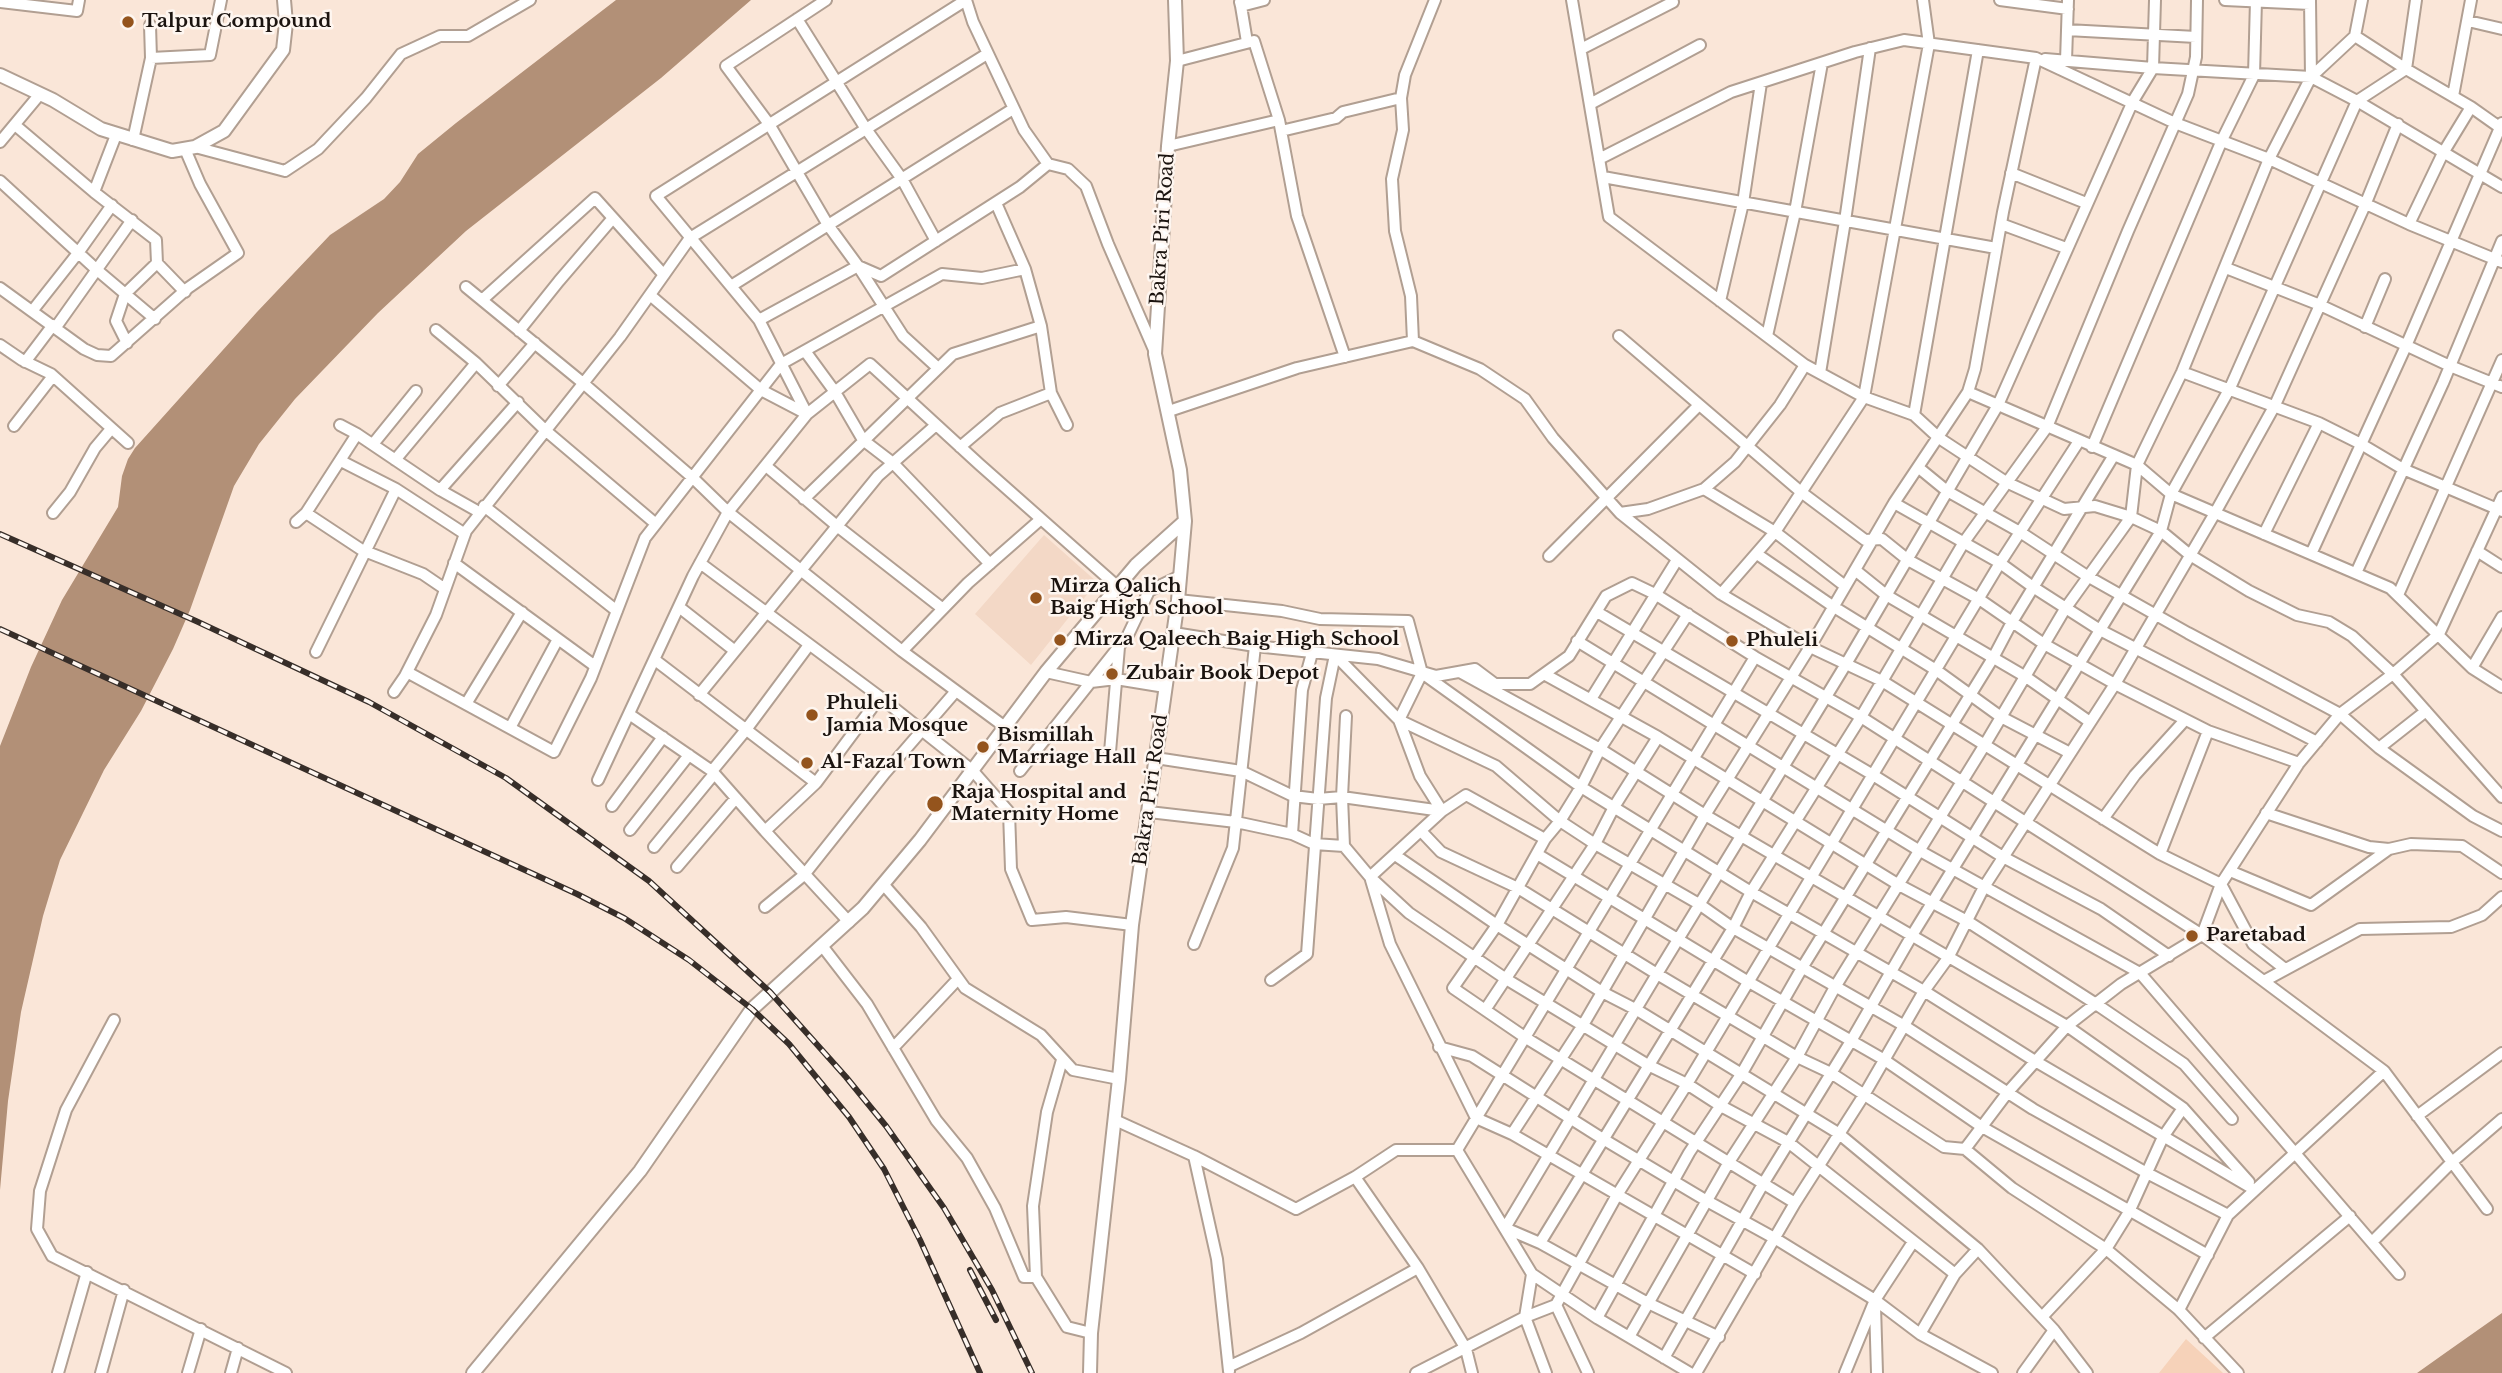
<!DOCTYPE html>
<html>
<head>
<meta charset="utf-8">
<style>
  body { margin:0 }
  canvas { display:block; background:#fae6d8 }
</style>
</head>
<body>
<canvas width="2502" height="1373"></canvas>
<script>
const g = document.querySelector('canvas').getContext('2d');
g.lineJoin = 'round';
function paint(path, color) {
  g.fillStyle = color;
  g.fill(path, 'evenodd');
}
function shape(rows) {
  const path = new Path2D();
  for (const r of rows) {
    path.moveTo(r[0], r[1]);
    for (let i = 2; i < r.length; i += 2) path.lineTo(r[i], r[i + 1]);
  }
  return path;
}
function stroke(path, color, width, dash) {
  g.strokeStyle = color;
  g.lineWidth = width;
  g.lineCap = dash ? 'butt' : 'round';
  g.setLineDash(dash || []);
  g.stroke(path);
}
function label(font, color, halo, rows, align = 'center') {
  g.font = font + ' "Libre Baskerville",serif';
  g.lineWidth = 5;
  g.setLineDash([]);
  g.textBaseline = 'middle';
  g.strokeStyle = halo;
  g.fillStyle = color;
  for (const [text, x, y, turn = 0] of rows) {
    g.save();
    g.translate(x, y);
    g.rotate((+turn || 0) * Math.PI / 180);
    g.textAlign = isNaN(turn) ? turn : align;
    if (halo) g.strokeText(text, 0, 0);
    g.fillText(text, 0, 0);
    g.restore();
  }
}
paint(shape([
  [1044,535,1097,582,1031,665,975,614]
]), '#f3d8c6');
paint(shape([
  [2186,1339,2223,1373,2159,1373]
]), '#f6d2b9');
paint(shape([
  [616,0,751,0,661,78,466,231,378,313,295,399,259,444,234,486,190,610,173,649,141,711,104,770,60,860,43,916,21,1012,8,1101,0,1190,0,746,31,667,62,600,118,507,122,476,128,459,135,448,257,312,330,235,384,199,400,182,418,154,456,123],
  [2502,1313,2502,1373,2417,1373,2448,1351]
]), '#b29077');
const minor = shape([
  [826,0,726,66,769,124,828,225,858,266,903,336,938,368],
  [966,0,656,196,759,320,858,266,881,276,1020,187,1048,164],
  [966,0,973,22,1024,130,1048,164,1068,169,1086,186,1108,244,1155,352],
  [1572,0,1609,217,1805,365,1780,405,1735,462,1704,489,1648,509,1620,513],
  [2000,0,2068,9],
  [2225,0,2310,4],
  [2310,0,2311,77],
  [0,2,77,11,79,0],
  [1240,2,1241,6,1264,0],
  [1241,6,1247,42],
  [797,19,866,129,902,179,936,241],
  [2468,21,2502,29],
  [2067,30,2196,37],
  [2355,36,2406,69,2471,107,2502,129],
  [1581,49,1673,2],
  [151,58,210,55,221,0],
  [2036,58,2175,123,2269,159,2409,224,2502,262],
  [2045,59,2153,68,2311,77,2357,101,2502,187],
  [1177,61,1254,41,1279,120,1297,216,1345,357],
  [2066,61,2068,0],
  [2453,96,2471,0],
  [1590,104,1700,45],
  [15,125,94,192,156,240,157,263,185,292],
  [1281,131,1336,118,1343,112,1401,98],
  [133,140,151,58,150,25],
  [0,142,40,94],
  [1168,146,1279,120],
  [195,147,285,171,318,149,366,98,401,54,440,36,468,36,530,0],
  [2011,173,2086,203],
  [1603,177,1996,248],
  [0,181,97,270,155,319],
  [94,192,116,135],
  [996,203,1025,269,1041,326,1051,393,1067,425],
  [2001,224,2066,248],
  [2409,224,2443,153,2471,107],
  [2226,268,2320,305,2450,366,2502,387],
  [731,286,1013,109],
  [466,287,583,383,693,478,728,512,902,651],
  [0,288,84,349,97,355,111,356,188,288,238,253,200,184,185,149],
  [650,295,761,390,807,414],
  [482,300,595,198,613,218],
  [1720,301,1743,203,1761,83],
  [33,310,78,253,112,205],
  [759,320,807,414],
  [56,327,132,220],
  [2365,327,2385,279],
  [436,330,476,363,545,430,656,524],
  [519,331,559,281,613,218,664,275],
  [1619,336,1801,492,1865,540,1882,539,1908,560,1979,599,2044,644,2115,684,2208,731,2299,763],
  [1767,336,1795,212,1822,63],
  [1413,341,1480,369,1525,399,1553,438,1620,513,1721,594,1810,647,1882,681,2160,854,2221,884,2253,944,2285,969],
  [127,343,116,321,125,294,157,263],
  [0,345,22,360,51,374,128,443],
  [805,351,835,392,863,440,893,463,990,564],
  [25,362,53,325],
  [1805,365,1864,397,1914,415,1939,438,2006,482,2064,509,2095,506,2131,517,2161,531,2190,555,2249,591,2297,615,2329,622,2352,636,2393,674,2502,797],
  [2182,372,2319,423,2361,444,2403,469,2502,511],
  [1820,373,1845,221,1870,48],
  [498,386,535,343],
  [1968,392,2137,465,2171,494,2390,588,2472,668],
  [1169,411,1297,368,1413,341,1411,296,1395,231,1392,179,1403,130,1401,98,1405,75,1435,0],
  [1914,415,1978,50],
  [340,425,357,434,440,490],
  [14,426,53,376],
  [373,444,416,391],
  [960,447,1000,413,1051,393],
  [2092,447,2222,140,2254,75,2256,0],
  [395,460,476,363],
  [341,461,396,489,465,534],
  [766,466,837,526,943,609],
  [1919,468,1947,491,2020,532,2087,576,2188,633,2340,714,2379,748,2473,816,2502,831],
  [1704,489,1775,532,1845,586],
  [804,499,953,354,1041,326],
  [1894,503,2000,563,2033,587,2100,630,2317,742],
  [484,506,617,611],
  [479,512,440,490,518,402],
  [53,513,70,492,95,448,111,429],
  [306,513,362,550,423,574,445,589],
  [296,522,306,513,357,434],
  [2264,534,2319,423],
  [2477,551,2502,567],
  [1757,554,1834,607,1936,670,2001,717,2070,753],
  [2311,554,2406,346,2502,123],
  [1549,556,1699,405],
  [454,563,595,666],
  [700,563,880,697,816,783],
  [1855,570,1886,595,2026,677,2090,722],
  [2356,573,2443,383,2502,241],
  [1721,594,1775,532,1864,397,1929,44,1923,0],
  [2398,595,2502,360],
  [1178,600,1282,611,1320,619,1408,621,1422,673,1581,787,1751,892,1924,991,2035,1061,2255,1190],
  [679,607,735,651],
  [1597,612,1873,775,2003,857,2101,909,2169,956],
  [1688,614,1600,749,1581,787,1560,821,1545,839,1497,925,1453,988,1526,1038,1795,1203],
  [2502,617,2472,668,2502,687],
  [1174,633,1255,646,1378,659,1436,676,1475,669,1495,684,1530,684,1569,656,1606,596,1632,583,1655,594,1755,657,1861,717,2202,935,2384,1071,2228,1215,2179,1310],
  [1577,641,1920,851,2140,973,2399,1274],
  [316,652,396,489],
  [1335,655,1399,720,1496,766,1560,821,1595,844,1699,904,1733,928,1903,1025,2033,1109,2147,1173,2228,1215],
  [655,660,816,783,765,831,849,922],
  [407,672,554,752,591,678,645,538,781,364,942,274,982,278,1025,269],
  [1046,672,1091,682,1116,679,1165,687],
  [1460,672,1600,749,1705,815,2067,1026,2183,1108,2249,1182],
  [1422,673,1399,720,1420,776,1442,811],
  [1544,674,1658,737,1899,885,1967,921,2096,1004,2184,1064,2232,1119],
  [394,692,405,676,436,615,466,531,620,337,690,238,987,54],
  [699,695,878,476,936,425],
  [880,697,973,771,1009,812,1011,869,1032,920,1066,917,1132,925],
  [1591,699,1677,560],
  [466,704,522,612],
  [629,714,712,771],
  [1005,727,902,651,968,583,1041,519],
  [510,728,558,639],
  [2379,748,2426,711],
  [1110,752,1119,647],
  [1156,758,1241,771,1293,796,1318,799,1342,797,1442,811],
  [1020,771,1128,635,1149,591,1180,576],
  [598,780,693,576,728,512,807,414,870,364,979,464,1118,587],
  [612,806,663,737],
  [1149,812,1236,822,1292,834,1314,844,1344,846,1370,877,1442,811,1466,795,1545,839],
  [2266,813,2369,847,2389,849,2411,844,2462,846,2502,873],
  [2103,819,2135,775,2185,720],
  [630,830,689,755],
  [765,831,712,771,745,731,809,645],
  [1421,831,1441,852,1518,888,1657,974,1797,1057,1831,1073,1944,1147,1965,1149,2012,1188,2106,1249,2179,1310,2238,1373],
  [1292,834,1302,690,1312,653],
  [1344,846,1342,797,1346,716],
  [654,847,714,774],
  [1537,854,1747,981,1883,1059,1982,1127,2208,1255],
  [2160,854,2208,731],
  [1395,855,1497,925,1602,992,1637,1010,1838,1133,1978,1249,2054,1330,2087,1373],
  [677,867,736,798],
  [2230,871,2311,905,2389,849],
  [1370,877,1409,913,1506,979,1648,1065,1687,1084,1721,1106,1788,1142,1955,1274,1978,1249],
  [1371,880,1390,944,1476,1118,1512,1134,1755,1274],
  [883,884,921,927,965,988,1041,1035,1073,1070,1119,1079],
  [765,907,804,875,885,773,956,691],
  [1194,944,1233,848,1255,646],
  [823,947,867,1004,936,1120,967,1158,995,1208,1024,1277,1036,1277,1067,1327,1091,1333],
  [1271,980,1307,954,1326,698,1335,655],
  [2264,981,2360,929,2451,927,2482,915,2502,897],
  [1485,1010,1595,844,1614,807,1658,737],
  [114,1020,66,1110,40,1191,37,1229,52,1256,286,1373],
  [1439,1047,1472,1056,1603,1139,1707,1201,1776,1239,1875,1300,1920,1334,1992,1373],
  [893,1048,958,979],
  [2384,1071,2487,1209],
  [2417,1116,2502,1053],
  [1115,1120,1194,1156,1217,1259,1229,1371],
  [1512,1134,1583,1025,1705,815,1810,647,1894,503,1968,392,1975,369,2003,212,2036,58,1904,40,1855,52,1731,92,1599,159],
  [1965,1149,2008,1092,2067,1026,2121,984,2202,935,2221,884,2299,763,2340,714,2393,674,2439,634,2502,497],
  [1457,1150,1755,657],
  [1194,1156,1296,1209,1355,1177,1396,1150,1457,1150,1532,1274,1597,1318,1689,1153,1742,1073,1802,968,1993,658,2012,622,2114,455],
  [1355,1177,1418,1268],
  [2372,1242,2452,1162,2502,1119],
  [1540,1243,1733,928,1751,892,1861,717,1964,542,2047,427,2128,231,2188,94,2196,57,2197,0],
  [1532,1274,1525,1317,1546,1373],
  [1036,1277,1033,1206,1047,1112,1062,1060],
  [1556,1305,1588,1373],
  [1875,1306,1877,1373],
  [2042,1317,2106,1249,2129,1212,2163,1137,2183,1108],
  [1597,1318,1690,1373],
  [1920,1334,1955,1274],
  [1629,1337,1729,1162,1797,1057,1835,987,1984,746,2065,609,2131,517,2137,465,2182,372,2269,159,2311,77,2355,36,2362,0],
  [1719,1337,1648,1303,1540,1243,1505,1228,1657,974,1846,664,1998,405,2133,101,2153,68,2155,0],
  [2204,1338,2350,1216],
  [1664,1358,1763,1184,1851,1041,1911,937,2161,531,2171,494,2230,388,2357,101,2406,69,2416,0],
  [1230,1366,1301,1333,1418,1268,1466,1349,1472,1373],
  [58,1373,87,1272],
  [101,1373,124,1290],
  [188,1373,201,1329],
  [231,1373,238,1348],
  [1416,1373,1525,1317,1556,1305,1617,1195,1687,1084,2000,563,2079,441],
  [1696,1373,1795,1203,1864,1095,1924,991,1948,958,1984,887,2115,684,2215,513,2275,405,2365,205,2398,124],
  [1845,1373,1875,1300,1913,1242],
  [2023,1373,2054,1330]
]);
const tertiary = shape([
  [0,75,53,100,101,129,172,151,195,147,224,131,283,50,286,23,284,0],
  [473,1373,640,1171,752,1009,863,908,920,840,1046,672,1136,565,1185,521],
  [1090,1373,1091,1333,1119,1079,1132,925,1178,600,1185,521,1180,470,1155,354,1168,146,1177,61,1175,0]
]);
stroke(minor, '#b19f92', 14);
stroke(tertiary, '#b19f92', 16);
stroke(minor, '#fff', 10);
stroke(tertiary, '#fff', 12);
const rail = shape([
  [0,534,196,621,369,702,506,778,649,881,770,992,846,1077,886,1126,944,1208,992,1290,1032,1373],
  [0,629,577,894,624,918,689,960,752,1009,789,1044,849,1117,884,1169,920,1240,980,1373],
  [970,1270,996,1320]
]);
stroke(rail, '#372e29', 6);
stroke(rail, '#fef6f0', 3.5, [10]);
for (const [x, y, r, color] of [
  [128,22,7,"#94541d"],
  [1036,598,7,"#94541d"],
  [1060,640,7,"#94541d"],
  [1732,641,7,"#94541d"],
  [1112,674,7,"#94541d"],
  [812,715,7,"#94541d"],
  [983,747,7,"#94541d"],
  [807,763,7,"#94541d"],
  [935,804,9,"#94541d"],
  [2192,936,7,"#94541d"]
]) {
  const dot = new Path2D();
  dot.arc(x, y, r, 0, 2 * Math.PI);
  g.fillStyle = color;
  g.fill(dot);
  stroke(dot, '#fef6f0', 2.5);
}
label('bold 19px', '#1b1410', '#fef6f0', [
  ["Talpur Compound",142,22],
  ["Mirza Qalich",1050,587],
  ["Baig High School",1050,609],
  ["Mirza Qaleech Baig High School",1074,640],
  ["Phuleli",1746,641],
  ["Zubair Book Depot",1126,674],
  ["Phuleli",826,704],
  ["Jamia Mosque",826,726],
  ["Bismillah",997,736],
  ["Marriage Hall",997,758],
  ["Al-Fazal Town",821,763],
  ["Raja Hospital and",951,793],
  ["Maternity Home",951,815],
  ["Paretabad",2206,936]
], 'left');
label('19px', '#1b1410', '#fef6f0', [
  ["Bakra Piri Road",1163,229,-86],
  ["Bakra Piri Road",1151,790,-82]
]);
</script>
</body>
</html>
